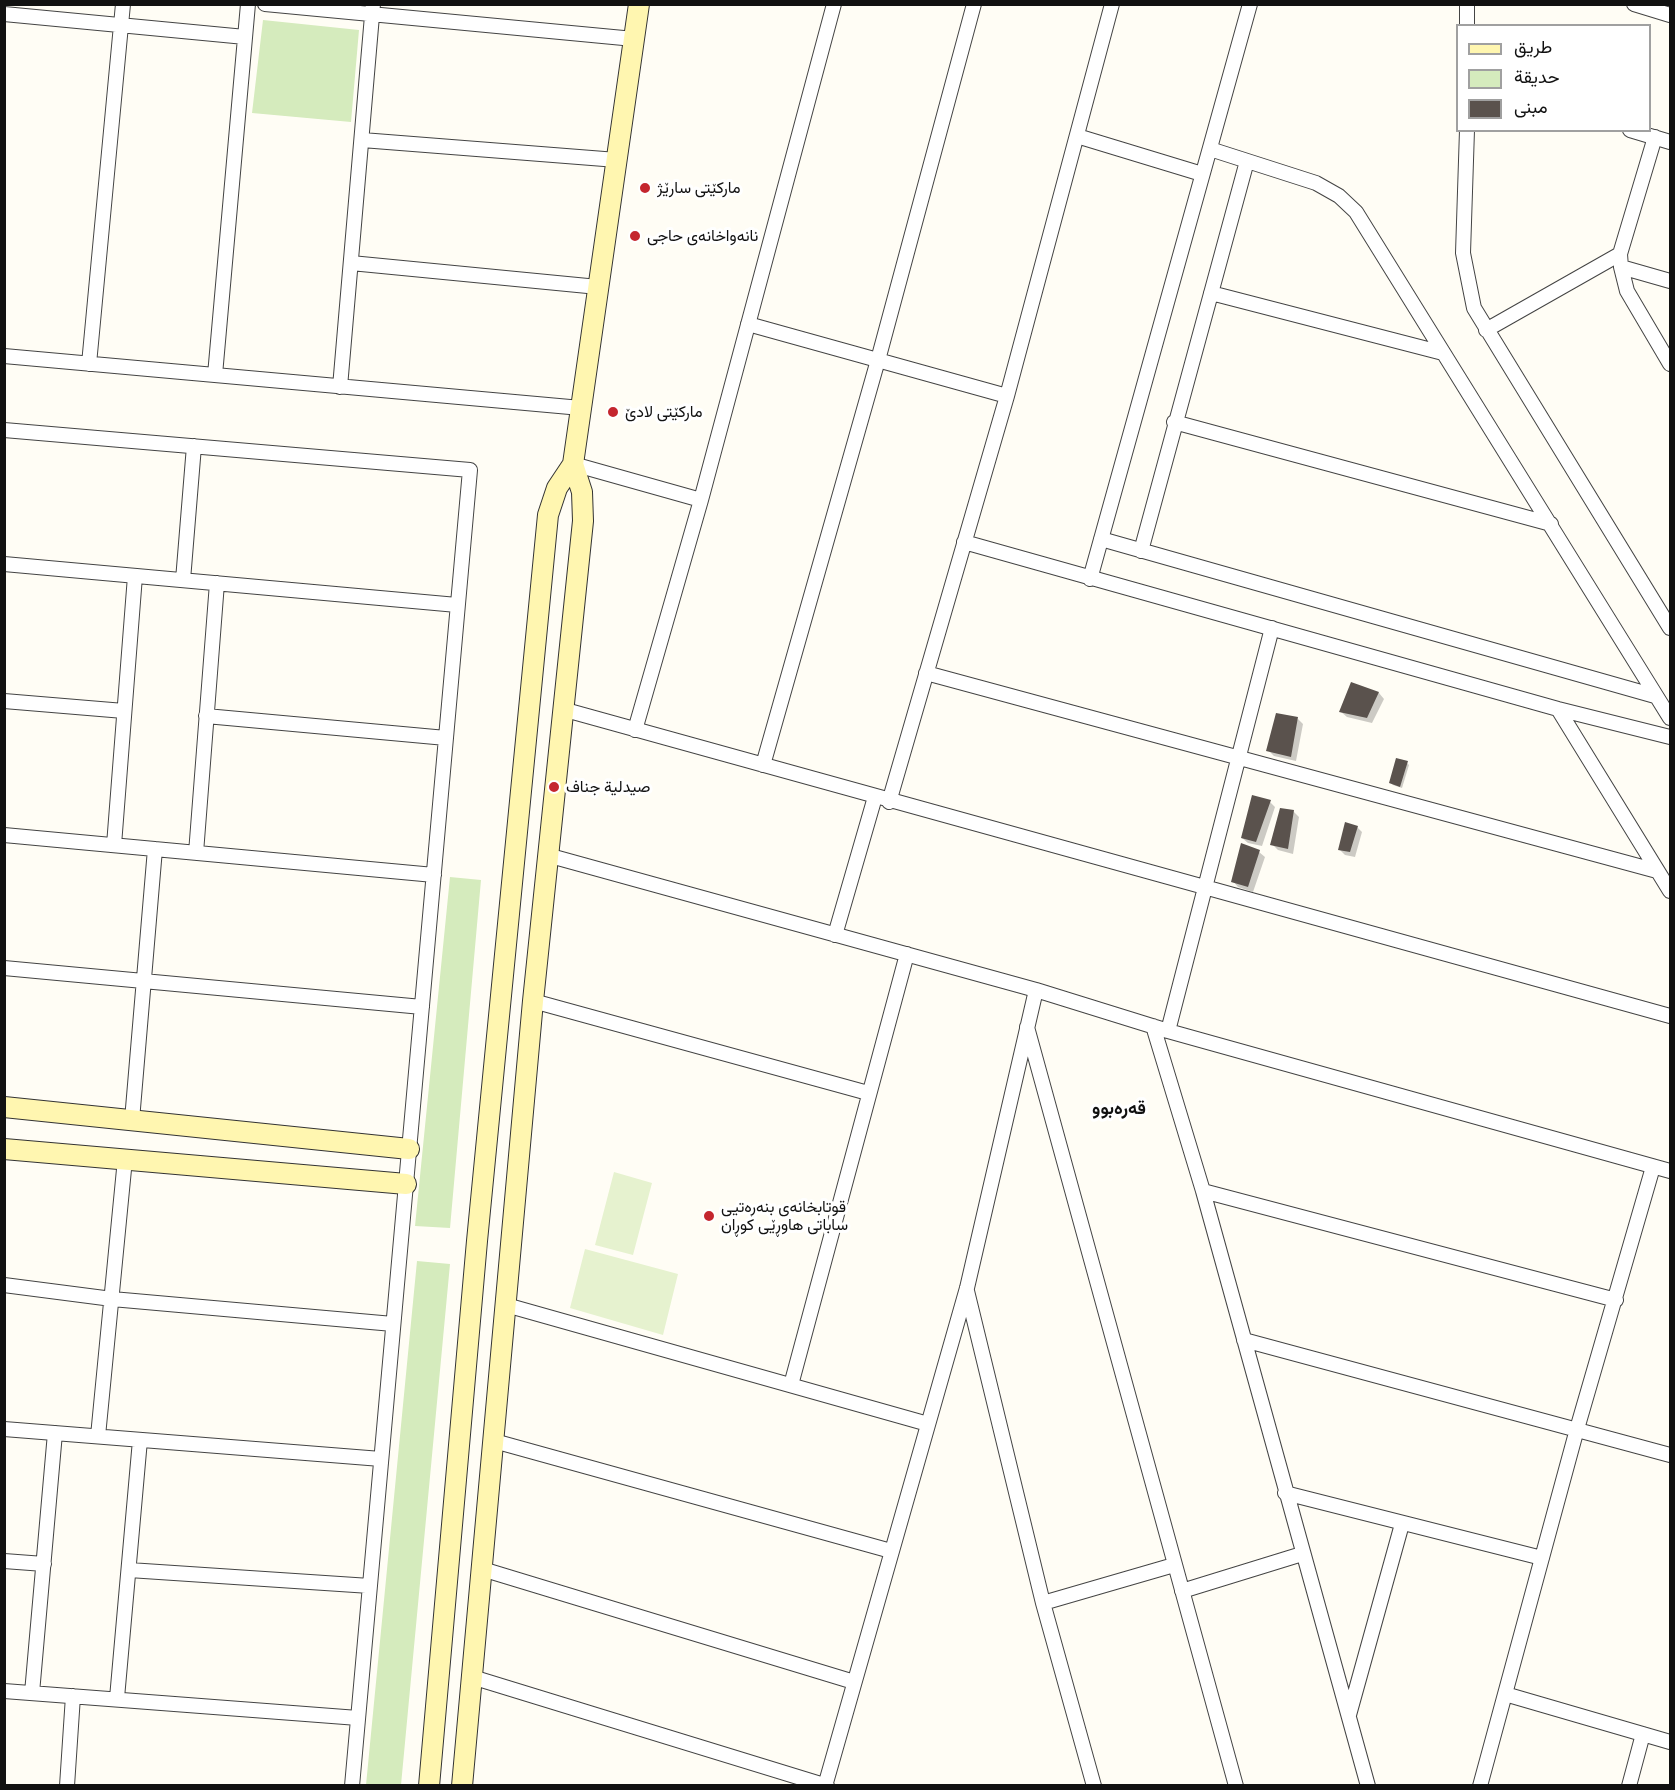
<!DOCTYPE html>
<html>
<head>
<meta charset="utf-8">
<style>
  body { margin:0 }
  #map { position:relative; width:1675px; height:1790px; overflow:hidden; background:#fffdf5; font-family:Merriweather,Vazirmatn,serif }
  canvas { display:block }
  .frame { position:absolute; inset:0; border:6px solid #111; pointer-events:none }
  .legend { position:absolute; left:1456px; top:24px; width:195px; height:108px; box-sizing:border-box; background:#fff; border:2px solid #a0a0a0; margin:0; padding:8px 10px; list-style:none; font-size:18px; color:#111 }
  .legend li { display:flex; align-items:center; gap:12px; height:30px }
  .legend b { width:30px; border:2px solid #a0a0a0 }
</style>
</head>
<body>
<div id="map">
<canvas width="1675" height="1790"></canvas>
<div class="frame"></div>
<ul class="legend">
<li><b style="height:8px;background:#fff6b0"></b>طريق</li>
<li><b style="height:16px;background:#d5ebbd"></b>حديقة</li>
<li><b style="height:16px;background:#5a524d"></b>مبنى</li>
</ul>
</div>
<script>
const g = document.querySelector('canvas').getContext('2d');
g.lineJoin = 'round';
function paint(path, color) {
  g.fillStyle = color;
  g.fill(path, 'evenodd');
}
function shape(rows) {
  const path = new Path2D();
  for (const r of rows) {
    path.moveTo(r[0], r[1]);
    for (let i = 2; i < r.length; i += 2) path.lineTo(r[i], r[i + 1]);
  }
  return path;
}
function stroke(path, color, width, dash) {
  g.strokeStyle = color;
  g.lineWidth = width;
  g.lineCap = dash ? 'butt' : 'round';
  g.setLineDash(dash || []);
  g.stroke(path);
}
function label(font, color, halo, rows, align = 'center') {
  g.font = font + ' Merriweather,Vazirmatn,serif';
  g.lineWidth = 6;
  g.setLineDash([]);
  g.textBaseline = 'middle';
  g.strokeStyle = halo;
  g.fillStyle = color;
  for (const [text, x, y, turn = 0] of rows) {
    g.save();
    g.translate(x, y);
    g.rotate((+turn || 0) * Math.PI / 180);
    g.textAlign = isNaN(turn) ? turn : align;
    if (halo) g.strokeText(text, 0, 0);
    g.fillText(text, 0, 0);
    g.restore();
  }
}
paint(shape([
  [263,20,359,30,351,122,252,113],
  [450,877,481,880,450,1228,415,1226],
  [417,1261,450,1264,401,1785,366,1785]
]), '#d5ebbd');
paint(shape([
  [614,1172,652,1183,633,1255,595,1245],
  [585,1249,678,1274,663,1335,570,1308]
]), '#e6f2cf');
paint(shape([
  [1352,684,1379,693,1384,699,1372,723,1347,717,1341,712],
  [1298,719,1303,724,1296,761,1274,756,1268,750],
  [1407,763,1409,765,1402,788,1393,785,1391,783],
  [1270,802,1275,807,1262,846,1248,843,1242,838],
  [1293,811,1299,817,1293,854,1278,850,1272,844],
  [1357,827,1362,832,1355,857,1345,855,1340,850],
  [1259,852,1265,857,1253,892,1238,887,1233,881]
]), '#0003');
paint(shape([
  [1351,682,1379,692,1367,718,1339,712],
  [1276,713,1298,717,1291,757,1266,751],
  [1396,758,1408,761,1400,787,1389,783],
  [1252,795,1271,800,1256,842,1241,838],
  [1280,808,1294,810,1288,849,1270,845],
  [1345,822,1358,826,1350,852,1338,850],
  [1241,843,1260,850,1248,887,1231,882]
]), '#5a524d');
const street = shape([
  [265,4,634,39],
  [1467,4,1467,26],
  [1634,4,1670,15],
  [4,14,245,37],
  [1467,130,1463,253,1474,308,1670,628],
  [1630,130,1670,142],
  [1077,136,1202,174],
  [1655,137,1620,254,1621,267,1627,291,1670,364],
  [362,140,617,160],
  [1210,149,1316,183,1339,196,1356,212,1670,718],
  [351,263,598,287],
  [1621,267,1670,281],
  [1211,293,1443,353],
  [748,324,1007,396],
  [1486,330,1620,254],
  [4,356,581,408],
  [89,364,123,4],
  [215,375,248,4],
  [340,387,373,4],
  [1174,422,1551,524],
  [4,430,470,470,352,1786],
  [573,464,701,500],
  [1101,539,1655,696],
  [964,542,1558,709,1670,737],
  [1141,551,1247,161],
  [4,564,457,605],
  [1090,579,1250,4],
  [183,580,194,446],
  [926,673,1657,871],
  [4,701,124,711],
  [562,709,1670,1016],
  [1558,709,1670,891],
  [206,716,446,738],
  [635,730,701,500,834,4],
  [763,765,878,360,974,4],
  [889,802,1007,396,1112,4],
  [4,835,434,875],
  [114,845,135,576],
  [196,853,217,583],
  [547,855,1036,990,1168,1031,1670,1171],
  [835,935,875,797],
  [4,968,422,1007],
  [533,1001,868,1093],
  [1153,1026,1203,1191,1368,1786],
  [1027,1027,1236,1786],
  [1168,1031,1272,628],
  [132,1120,155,849],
  [1203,1191,1616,1300],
  [4,1285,112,1299,393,1324],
  [967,1291,1043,1603,1094,1786],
  [506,1305,928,1424],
  [1244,1340,1670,1455],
  [791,1385,907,954],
  [4,1429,381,1459],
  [98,1436,125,1159],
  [494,1441,891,1551],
  [1285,1493,1542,1558],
  [4,1561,44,1564],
  [482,1569,854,1682],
  [129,1570,370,1586],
  [1182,1591,1302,1554],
  [1043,1603,1174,1565],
  [472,1677,827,1786],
  [4,1691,358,1718],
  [32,1693,55,1433],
  [1505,1694,1670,1742],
  [117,1698,140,1440],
  [1349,1715,1402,1524],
  [67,1786,73,1696],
  [825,1786,967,1288,1036,990],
  [1480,1786,1577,1429,1653,1167],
  [1629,1786,1643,1734]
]);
const secondary = shape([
  [4,1107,409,1149],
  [4,1149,406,1184],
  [429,1786,477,1241,548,515,557,488,573,464,639,4],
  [462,1786,533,1001,583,521,582,492,573,464]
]);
stroke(street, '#444', 16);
stroke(secondary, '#333', 22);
stroke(street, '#fff', 14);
stroke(secondary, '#fff6b0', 20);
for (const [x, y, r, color] of [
  [645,188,6,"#c4262e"],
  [635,236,6,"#c4262e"],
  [613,412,6,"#c4262e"],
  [554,787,6,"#c4262e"],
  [709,1216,6,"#c4262e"]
]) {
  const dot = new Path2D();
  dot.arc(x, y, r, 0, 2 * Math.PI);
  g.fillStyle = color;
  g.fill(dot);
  stroke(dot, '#fff', 2);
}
label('16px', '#111', '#fff', [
  ["مارکێتی سارێژ",657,188],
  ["نانەواخانەی حاجی",647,236],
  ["ماركێتی لادێ",625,412],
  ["صيدلية جناف",566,787],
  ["قوتابخانەی بنەڕەتیی",721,1207],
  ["ساباتی هاوڕێی کوڕان",721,1225]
], 'left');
label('bold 18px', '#111', '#fff', [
  ["قەرەبوو",1119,1109]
]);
</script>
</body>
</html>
